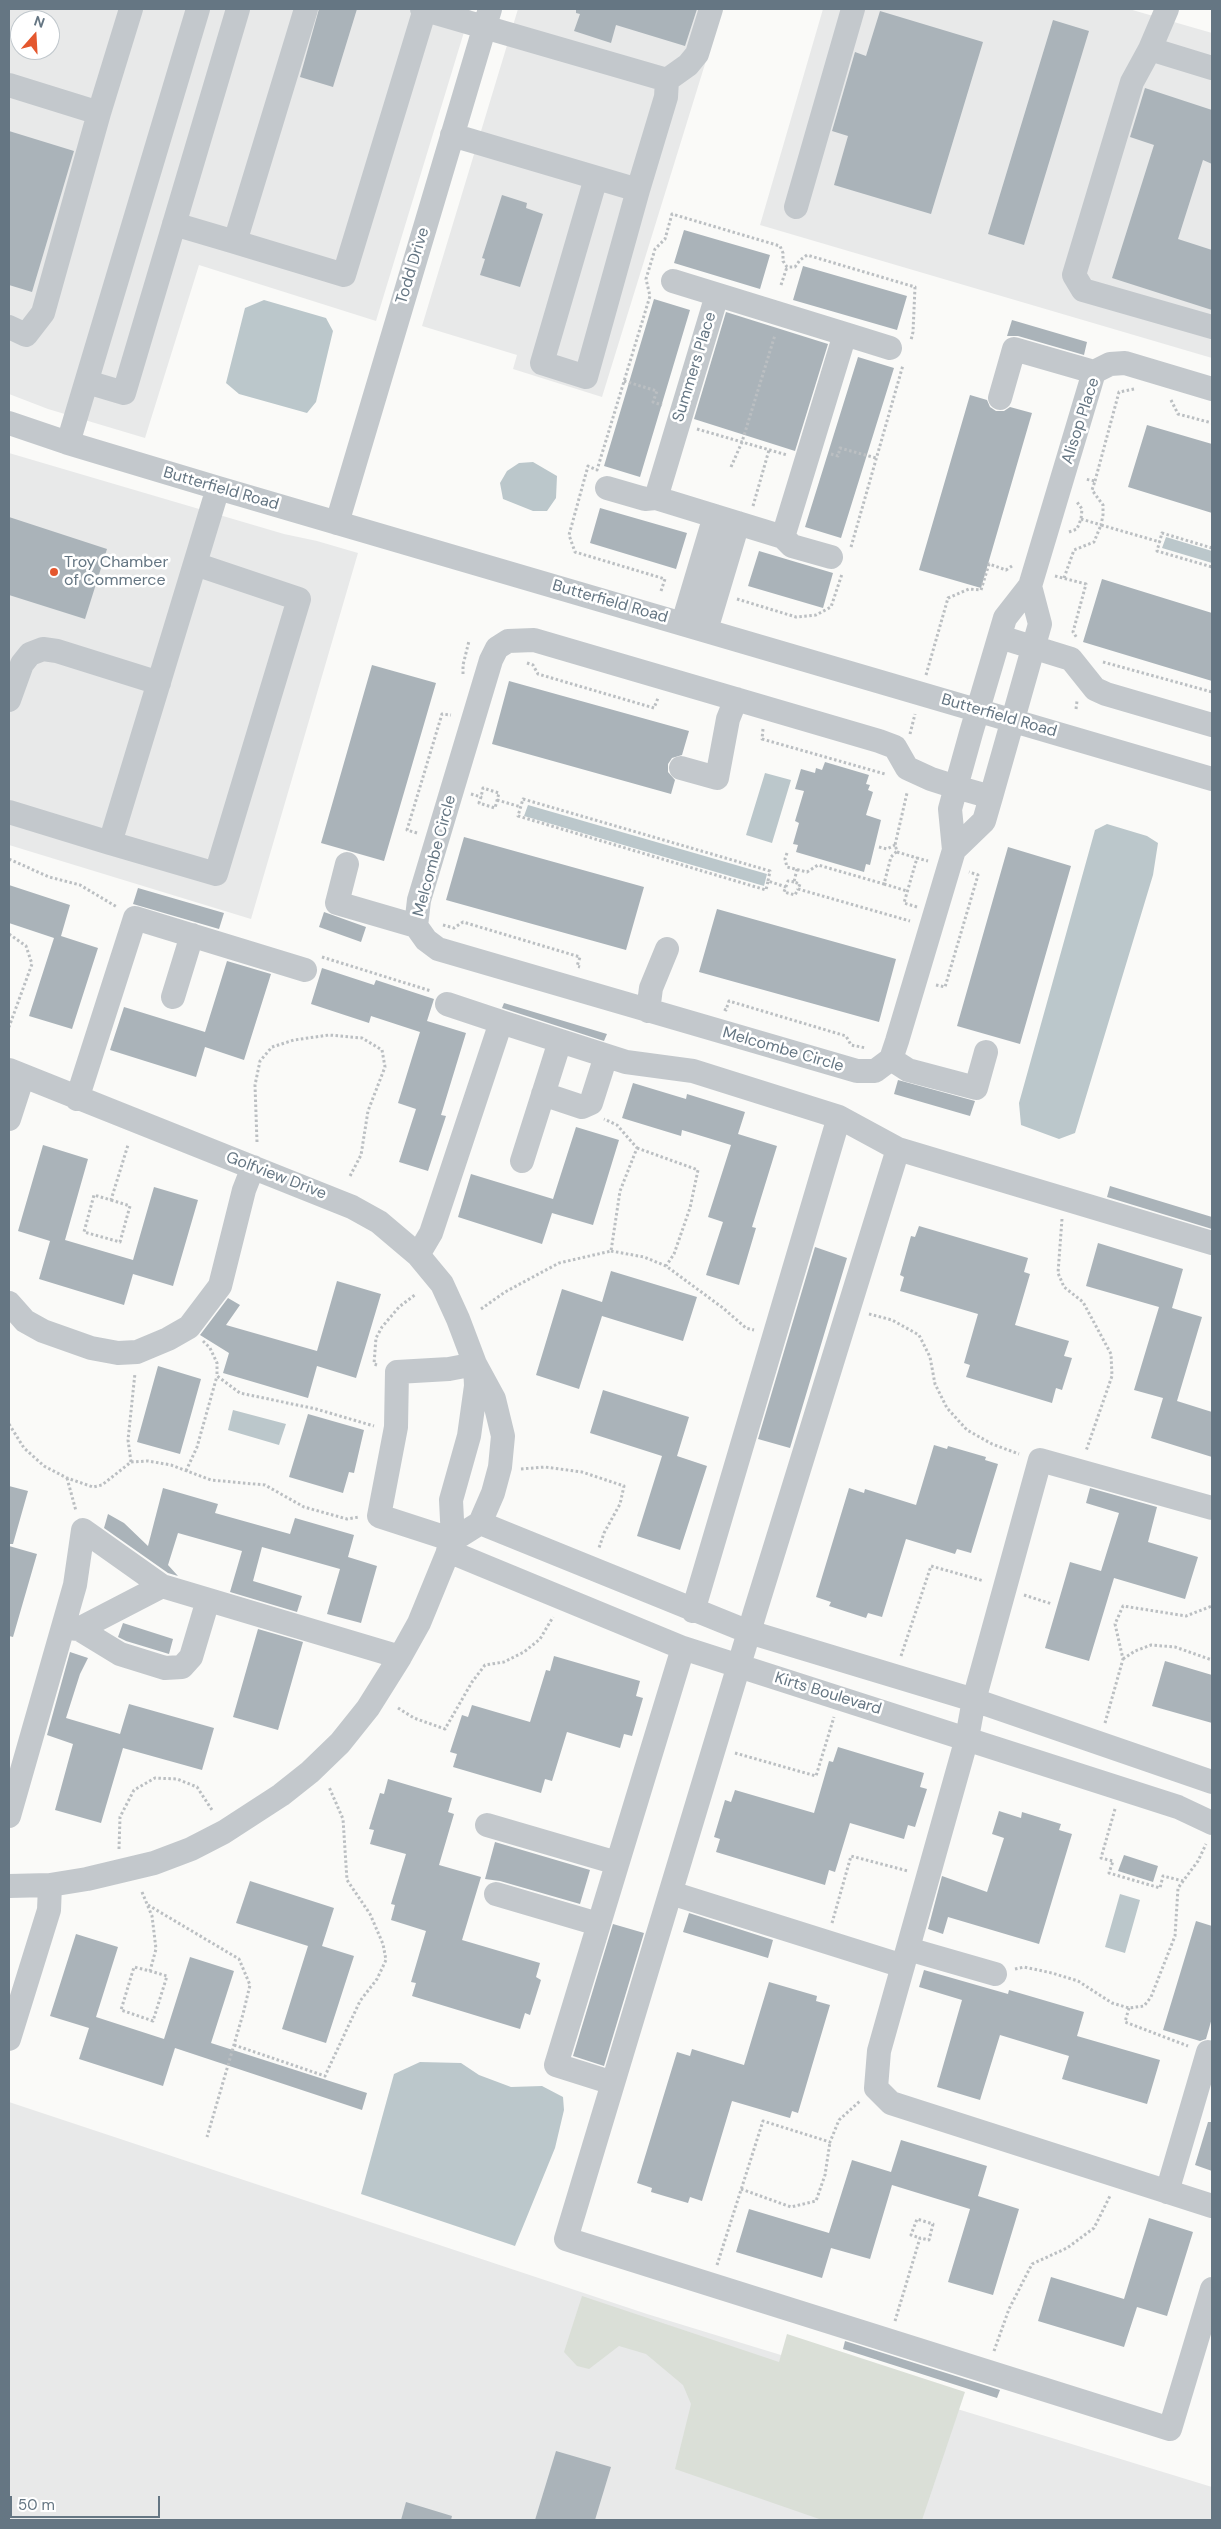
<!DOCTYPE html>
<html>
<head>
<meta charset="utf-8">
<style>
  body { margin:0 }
  #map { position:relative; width:1221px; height:2529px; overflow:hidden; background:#fafaf8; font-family:"DM Sans",sans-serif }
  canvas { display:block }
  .frame { position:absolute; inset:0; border:10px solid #657683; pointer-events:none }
  .north { position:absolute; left:10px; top:10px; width:50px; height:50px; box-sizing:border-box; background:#fff; border:1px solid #c1c8cd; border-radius:50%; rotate:19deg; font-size:14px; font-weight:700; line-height:20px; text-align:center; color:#657683 }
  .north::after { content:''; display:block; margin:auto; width:18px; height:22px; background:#e4572e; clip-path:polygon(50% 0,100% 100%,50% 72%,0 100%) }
  .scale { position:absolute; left:10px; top:2496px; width:150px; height:22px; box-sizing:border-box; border:2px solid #657683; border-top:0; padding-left:6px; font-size:15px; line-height:18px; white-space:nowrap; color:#657683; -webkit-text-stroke:4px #fff; paint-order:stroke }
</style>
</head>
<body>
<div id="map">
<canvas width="1221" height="2529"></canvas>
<div class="frame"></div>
<div class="north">N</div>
<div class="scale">50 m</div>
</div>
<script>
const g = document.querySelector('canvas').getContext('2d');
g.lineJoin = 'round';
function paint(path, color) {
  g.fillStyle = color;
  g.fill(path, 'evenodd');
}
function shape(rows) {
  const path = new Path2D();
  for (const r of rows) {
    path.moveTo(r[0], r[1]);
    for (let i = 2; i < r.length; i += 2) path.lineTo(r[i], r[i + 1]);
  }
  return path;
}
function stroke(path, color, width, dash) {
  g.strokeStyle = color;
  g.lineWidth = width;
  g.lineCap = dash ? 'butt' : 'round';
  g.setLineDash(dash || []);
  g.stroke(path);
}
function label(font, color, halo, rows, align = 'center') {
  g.font = font + ' "DM Sans",sans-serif';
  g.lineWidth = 5;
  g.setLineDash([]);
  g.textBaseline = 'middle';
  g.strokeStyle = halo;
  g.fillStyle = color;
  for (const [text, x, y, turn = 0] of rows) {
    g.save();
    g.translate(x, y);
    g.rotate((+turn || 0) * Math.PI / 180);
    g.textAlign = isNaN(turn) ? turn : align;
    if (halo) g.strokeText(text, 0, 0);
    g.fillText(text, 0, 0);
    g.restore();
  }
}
paint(shape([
  [9,9,471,9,376,321,199,265,145,438,48,409,9,394],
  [20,20,50,20,50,50,20,50],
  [518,9,722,9,602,397,513,369,517,355,422,326],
  [823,9,1129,9,1212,33,1212,358,760,225],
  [9,453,284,534,317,541,358,553,251,919,9,845],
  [9,2102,647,2314,1212,2487,1212,2520,9,2520]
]), '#e8e9e9');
paint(shape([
  [582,2296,779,2362,787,2334,965,2392,922,2520,822,2520,675,2469,691,2404,683,2385,646,2354,619,2346,589,2369,577,2366,564,2352]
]), '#dadfd7');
paint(shape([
  [264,300,326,318,333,331,316,402,307,413,239,394,226,383,245,308],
  [533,462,557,476,556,498,547,511,533,511,503,499,500,483,507,471,519,463],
  [1166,537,1212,551,1212,563,1162,548],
  [765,773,791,780,772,843,746,835],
  [528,805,767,874,764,886,524,816],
  [1107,824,1147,836,1158,843,1153,875,1075,1133,1059,1139,1021,1125,1019,1103,1095,830],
  [233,1410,286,1424,279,1445,228,1430],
  [1120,1894,1140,1900,1125,1953,1105,1947],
  [420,2062,461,2063,479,2075,511,2087,542,2086,563,2097,564,2110,555,2148,515,2246,361,2194,394,2074]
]), '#bbc7cb');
paint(shape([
  [319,9,357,9,333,87,300,77],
  [576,9,697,9,685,46,616,25,611,43,574,31,580,14,576,13],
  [880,11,983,42,931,214,834,185,848,136,832,131,855,52,866,56],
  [1053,20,1089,31,1024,245,988,234],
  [1145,88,1212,110,1212,164,1203,160,1178,239,1212,250,1212,310,1112,278,1154,145,1130,137],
  [9,131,74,151,32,292,9,285],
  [502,195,527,203,526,208,543,214,520,287,480,275,485,259,482,258],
  [684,230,770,255,760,289,674,263],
  [803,266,907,296,897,330,793,300],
  [654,299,690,310,640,477,604,466],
  [726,312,828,344,795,451,694,419],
  [1012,320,1087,342,1084,355,1018,336,1007,336],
  [858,357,894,368,841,538,805,527],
  [970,395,987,400,990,407,996,411,1004,411,1010,407,1032,413,981,588,919,570],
  [1147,425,1212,444,1212,513,1128,487],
  [600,508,687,533,676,569,590,543],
  [9,517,107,549,85,619,9,595],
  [759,551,833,573,823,608,748,586],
  [1102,579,1212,613,1212,681,1083,642],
  [372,665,436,683,384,861,321,843],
  [509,681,689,731,682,755,672,758,668,764,668,772,675,780,671,794,492,744],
  [825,762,869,775,866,784,870,785,868,790,873,792,866,815,881,820,870,865,866,864,864,872,796,852,798,845,793,844,799,823,795,821,804,791,795,789,801,769,815,773,816,768,822,770],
  [464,837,644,887,626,950,446,900],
  [1008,847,1071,866,1020,1044,957,1026],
  [9,885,70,905,61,936,98,948,72,1029,29,1016,54,938,9,923],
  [138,888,224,913,219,929,133,904],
  [717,909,896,959,879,1022,699,972],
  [324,912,366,927,361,942,319,927],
  [227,961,271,974,244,1060,205,1047,196,1077,110,1050,124,1007,205,1032],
  [322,968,374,985,376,980,434,999,427,1021,466,1033,441,1115,446,1116,428,1171,399,1162,416,1109,398,1103,420,1032,371,1016,369,1023,311,1004],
  [504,1003,607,1034,604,1041,502,1008],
  [898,1080,975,1101,970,1116,894,1094],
  [633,1083,686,1099,687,1094,745,1112,738,1134,777,1146,752,1227,756,1228,739,1285,706,1275,723,1222,708,1217,731,1145,682,1130,681,1136,622,1118],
  [576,1127,619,1140,593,1225,552,1213,542,1244,458,1217,471,1174,553,1199],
  [43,1145,88,1159,65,1240,133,1260,154,1187,198,1200,173,1286,133,1274,124,1305,39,1279,50,1241,18,1231],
  [1110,1186,1212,1217,1212,1229,1107,1197],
  [919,1226,1028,1258,1024,1272,1030,1274,1015,1325,1069,1341,1064,1356,1072,1358,1062,1390,1056,1388,1052,1403,966,1377,970,1365,964,1363,978,1314,900,1291,904,1277,900,1275,911,1236,915,1237],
  [1098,1243,1183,1269,1172,1308,1202,1317,1177,1401,1212,1412,1212,1457,1151,1438,1163,1398,1134,1390,1159,1307,1086,1286],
  [815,1247,847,1258,790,1448,758,1439],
  [611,1271,697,1297,683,1341,602,1316,579,1389,536,1375,562,1289,602,1302],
  [337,1281,381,1294,356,1378,317,1366,308,1398,223,1373,229,1353,200,1335,228,1298,240,1305,226,1325,317,1351],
  [158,1366,201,1379,180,1454,137,1442],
  [603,1390,689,1417,677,1456,707,1466,680,1550,637,1536,662,1456,590,1433],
  [308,1414,364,1430,354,1473,349,1472,343,1493,289,1477],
  [934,1445,947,1449,948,1446,986,1457,985,1460,998,1464,971,1553,957,1549,955,1554,906,1539,882,1617,868,1613,866,1618,829,1606,831,1602,816,1597,849,1488,864,1493,865,1489,916,1505],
  [9,1486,28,1491,13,1544,9,1544],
  [163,1488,218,1504,215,1513,290,1534,295,1518,354,1535,348,1557,377,1566,361,1623,327,1614,340,1569,262,1547,253,1581,302,1596,297,1612,230,1592,242,1551,178,1533,168,1565,178,1576,168,1573,104,1528,108,1514,124,1523,148,1546],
  [1090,1488,1157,1507,1148,1542,1198,1557,1185,1599,1114,1578,1089,1661,1045,1648,1070,1562,1101,1571,1119,1513,1086,1503],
  [9,1546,37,1554,13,1637,9,1636],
  [123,1623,173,1639,169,1654,126,1641,118,1637],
  [258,1629,303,1642,278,1730,233,1717],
  [70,1652,88,1658,80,1674,66,1718,120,1734,129,1704,214,1728,202,1770,123,1748,101,1823,55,1810,73,1744,47,1735],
  [554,1656,640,1681,636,1696,643,1698,632,1736,624,1734,620,1748,567,1732,552,1781,545,1779,541,1793,453,1767,457,1754,450,1752,462,1715,468,1717,472,1705,530,1722,546,1670,550,1671],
  [1165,1661,1212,1675,1212,1723,1152,1706],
  [838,1747,924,1773,920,1787,927,1789,915,1827,908,1825,904,1839,850,1823,835,1872,829,1870,825,1885,716,1852,720,1839,714,1837,725,1800,731,1802,735,1790,814,1813,829,1761,833,1762],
  [388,1779,452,1798,448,1812,454,1814,439,1865,481,1877,462,1940,540,1963,536,1977,541,1980,530,2015,525,2013,520,2029,412,1996,416,1983,411,1982,426,1931,391,1920,395,1905,391,1904,406,1854,370,1844,374,1830,369,1829,380,1793,384,1794],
  [999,1811,1021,1818,1022,1812,1061,1824,1059,1830,1072,1834,1039,1944,948,1917,943,1934,928,1929,942,1876,987,1892,1004,1838,992,1834],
  [495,1842,590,1870,580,1904,500,1881,485,1879],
  [1124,1855,1158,1866,1153,1882,1118,1871],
  [250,1881,334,1908,322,1946,354,1956,326,2043,282,2029,308,1946,236,1923],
  [689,1913,773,1940,768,1958,683,1932],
  [1196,1921,1212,1926,1212,2018,1206,2039,1200,2041,1163,2030],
  [613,1924,644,1933,604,2066,573,2056],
  [76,1934,118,1947,96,2017,164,2039,190,1957,234,1971,211,2043,367,2093,362,2110,175,2048,163,2086,79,2059,89,2028,50,2016],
  [924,1970,1008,1994,1009,1990,1084,2012,1077,2036,1160,2060,1147,2104,1062,2079,1069,2056,1000,2035,980,2100,937,2087,962,2000,919,1987],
  [769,1982,817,1996,816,2001,830,2005,798,2113,792,2111,790,2118,732,2101,702,2201,690,2197,688,2203,651,2192,652,2188,637,2183,677,2052,690,2056,692,2049,744,2065],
  [1208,2122,1212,2122,1212,2171,1195,2165],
  [901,2140,987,2166,978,2196,1019,2209,993,2295,948,2282,970,2209,892,2185,870,2259,831,2248,822,2278,736,2252,749,2209,829,2233,852,2160,891,2172],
  [1149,2218,1193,2232,1167,2316,1137,2307,1124,2347,1038,2321,1051,2277,1124,2299],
  [845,2341,1000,2390,997,2398,843,2349],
  [556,2451,611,2467,595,2520,535,2520],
  [406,2502,452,2516,451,2520,401,2520]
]), '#aab3b9');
stroke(shape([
  [781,285,787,267],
  [624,381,657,391,653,402,662,405],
  [1171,400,1178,414,1212,423],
  [697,429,787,455],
  [831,454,838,456,840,448,876,458],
  [731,467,742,442,775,335],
  [1095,481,1119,392,1134,389],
  [753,506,769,450],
  [1081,519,1101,525,1103,515,1103,505,1092,490,1095,481,1085,479],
  [1069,532,1077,529,1081,519,1082,509,1077,502],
  [851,547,903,365],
  [1212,548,1162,533,1157,551,1212,567],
  [1055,576,1086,584,1073,632,1077,638],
  [1064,578,1074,550,1094,542,1101,525,1160,542],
  [661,591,665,579,575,552,569,535,588,466,597,470,650,296,646,279,655,249,665,239,672,214,780,246,783,253,783,261,787,267,795,267,800,260,807,255,915,287,913,332,911,340],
  [737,599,796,617,816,615,831,607,842,574],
  [1103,662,1212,692],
  [527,663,533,665,538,674,654,708,658,698],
  [463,674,463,665,469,641],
  [926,675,948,598,969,589,981,590,989,564,1006,570,1012,566],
  [1076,709,1077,701],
  [763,729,762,739,885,774],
  [910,734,915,714],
  [471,794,481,797,479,803,495,808,499,793,483,788,481,797],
  [497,800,521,807],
  [417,833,407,830,442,714,451,715],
  [879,847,887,849,895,845],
  [897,852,917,858],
  [787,853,785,859,787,867,807,872,818,865,884,884,891,857,897,851,895,845,907,793],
  [9,859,49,877,80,885,117,907],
  [797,869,794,882,800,884,798,889,910,921],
  [768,881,770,871,523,799,518,816,766,890,768,881,786,887],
  [794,882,788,881,784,892,795,895,798,889],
  [884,884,907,891],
  [917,907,904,903,917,858,928,861],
  [443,925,454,928,463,922,580,957,577,966,580,967],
  [9,934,26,946,32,964,9,1027],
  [322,957,431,991],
  [936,985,945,987,978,875,969,872],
  [724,1009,726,1010,729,1001,846,1036,851,1045,866,1048],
  [257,1142,255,1085,260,1061,272,1047,294,1040,329,1035,362,1038,382,1050,385,1067,368,1111,361,1155,349,1178],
  [637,1148,698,1170,690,1208,674,1254,666,1266],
  [111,1200,130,1206,120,1242,84,1232,94,1195,111,1200,128,1145],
  [1062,1219,1058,1273,1064,1287,1083,1302,1111,1354,1112,1376,1086,1451],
  [611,1251,644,1257,666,1266,723,1308,746,1328,754,1330],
  [481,1309,505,1292,559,1263,611,1251,620,1191,637,1148,617,1125,604,1119],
  [869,1314,892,1320,919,1335,930,1357,935,1384,947,1408,967,1430,992,1444,1019,1454],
  [203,1341,210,1348,217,1363,217,1376,240,1393,316,1409,374,1426],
  [377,1365,374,1364,376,1338,382,1327,399,1307,416,1294],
  [9,1424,24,1448,44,1466,67,1478,93,1487,102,1485,131,1462,148,1461,171,1465,211,1480,265,1485,304,1507,347,1519,359,1517],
  [131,1462,128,1440,135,1373],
  [521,1469,545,1467,582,1472,624,1486,620,1504,604,1533,599,1548],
  [186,1471,197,1447,217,1376],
  [67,1478,76,1511],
  [1024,1595,1052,1604],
  [901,1656,931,1566,984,1581],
  [1123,1659,1135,1651,1151,1645,1175,1647,1212,1660],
  [398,1708,414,1718,445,1729,472,1682,485,1665,504,1662,524,1652,540,1639,553,1617],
  [1105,1723,1123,1659,1115,1624,1123,1606,1186,1616,1212,1606],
  [735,1753,816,1776,834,1717],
  [1115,1809,1101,1858,1113,1861,1109,1873,1160,1888,1163,1876,1183,1881],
  [119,1849,120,1817,134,1790,155,1778,177,1779,197,1787,212,1810],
  [142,1892,152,1916,156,1949,150,1971,134,1967,121,2010,153,2021,167,1976,150,1971],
  [148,1905,239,1959,250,1985,243,2014,207,2137],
  [832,1923,851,1856,908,1871],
  [1015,1969,1024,1967,1052,1973,1078,1981,1112,2003,1129,2008,1144,2006,1151,1997,1175,1936,1178,1888,1198,1861,1206,1844],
  [1129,2008,1125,2022,1188,2046],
  [234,2045,325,2076,360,2001,377,1979,386,1960,383,1944,370,1914,347,1880,343,1819,329,1787],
  [741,2189,791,2207,816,2201,825,2175,830,2142],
  [717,2265,763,2121,830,2142,839,2120,860,2101],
  [895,2321,920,2238,929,2240,933,2224,917,2219,911,2235,920,2238],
  [994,2351,1009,2309,1032,2264,1067,2248,1094,2228,1110,2196]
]), '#bbbfc2', 3, [2.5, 2.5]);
stroke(shape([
  [306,9,235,242,344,275,425,9],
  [422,9,667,80,688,65,697,54,711,9],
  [1167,9,1150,49,1132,82,1074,275,1083,290,1212,327],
  [1150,49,1212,68],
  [9,85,99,113,131,9],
  [452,135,638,190,666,97,667,80],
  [596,178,542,363,586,377,638,190],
  [796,207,853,9],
  [174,224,235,242],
  [673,281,845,334,783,537,656,498,717,295],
  [9,327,26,335,43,313,99,113],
  [845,334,890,348],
  [87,382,124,393,238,9],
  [1000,398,1014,349,1094,372],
  [9,423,68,443,218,488,1212,779],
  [68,443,198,9],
  [607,488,645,499,656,498],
  [337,523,490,9],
  [783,537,792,546,831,557],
  [683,623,715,516],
  [706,630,738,523],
  [1000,637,1071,659,1095,689,1106,694,1212,725],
  [9,700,22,664,30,654,43,649,57,651,159,683],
  [681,768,717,778,728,719,736,699],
  [991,797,956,787,931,779,907,768,895,747,879,741,534,640,508,641,497,648,491,660,419,900,416,926,426,940,438,949,857,1071,875,1071,891,1059,897,1041,954,850,950,809,956,787,971,733,1005,618,1030,586,1094,372,1110,364,1125,363,1212,389],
  [9,812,110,843,218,488],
  [110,843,216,874,299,599,195,564],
  [954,850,984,821,991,797,1040,624,1030,586],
  [347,864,337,903,416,926],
  [173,997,192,935],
  [447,1004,501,1022],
  [648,1011,651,988,667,949],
  [891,1059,908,1070,976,1088,986,1052],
  [9,1070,352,1207,379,1222,418,1255,442,1284,458,1319,475,1364,494,1399,503,1436,500,1467,493,1493,480,1523,453,1540],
  [543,1094,582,1107,591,1103,606,1056],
  [77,1099,135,918,305,970],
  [9,1119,23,1076],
  [898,1149,755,1612,566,2239,1170,2429,1212,2289],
  [522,1161,560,1041],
  [418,1255,431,1233,501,1022,626,1062,693,1071,839,1117,898,1149,1212,1243],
  [9,1303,25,1321,43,1331,91,1348,118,1353,137,1352,168,1339,189,1327,220,1286,244,1190,253,1167],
  [1212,1508,1040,1460,974,1700,967,1738,879,2051,876,2088,891,2103,1212,2206],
  [480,1523,749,1632,974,1700,1212,1782],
  [453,1540,379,1516,396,1427,397,1372,449,1369,475,1364],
  [448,1551,683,1648,1178,1807,1212,1823],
  [693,1611,839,1117],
  [67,1628,79,1629,162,1586],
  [79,1629,120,1654,165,1668,182,1667,191,1657,208,1600],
  [9,1816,75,1585,83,1530,162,1586,400,1657],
  [487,1825,617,1863],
  [9,1886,50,1885,87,1879,154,1863,191,1849,224,1832,281,1795,310,1772,340,1743,368,1708,400,1657,419,1623,453,1540,451,1500,469,1436,476,1386,475,1364],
  [671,1893,903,1966],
  [496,1894,598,1924],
  [908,1949,995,1974],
  [9,2039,49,1910,50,1885],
  [613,2083,556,2065,683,1648],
  [1167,2192,1208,2052]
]), '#c3c8cc', 24);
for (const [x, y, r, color] of [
  [54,572,5,"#e4572e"]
]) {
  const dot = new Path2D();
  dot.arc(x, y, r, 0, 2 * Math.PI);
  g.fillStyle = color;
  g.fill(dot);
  stroke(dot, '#fff', 2);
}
label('16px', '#657683', '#fff', [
  ["Todd Drive",413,266,-73],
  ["Summers Place",695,367,-73],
  ["Alisop Place",1081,421,-72],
  ["Butterfield Road",221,489,16],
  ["Butterfield Road",610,602,16],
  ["Butterfield Road",999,716,16],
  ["Melcombe Circle",435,856,-75],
  ["Melcombe Circle",783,1050,16],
  ["Golfview Drive",276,1176,21],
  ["Kirts Boulevard",828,1694,17]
]);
label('16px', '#657683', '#fff', [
  ["Troy Chamber",64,563],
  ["of Commerce",64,581]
], 'left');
</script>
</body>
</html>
